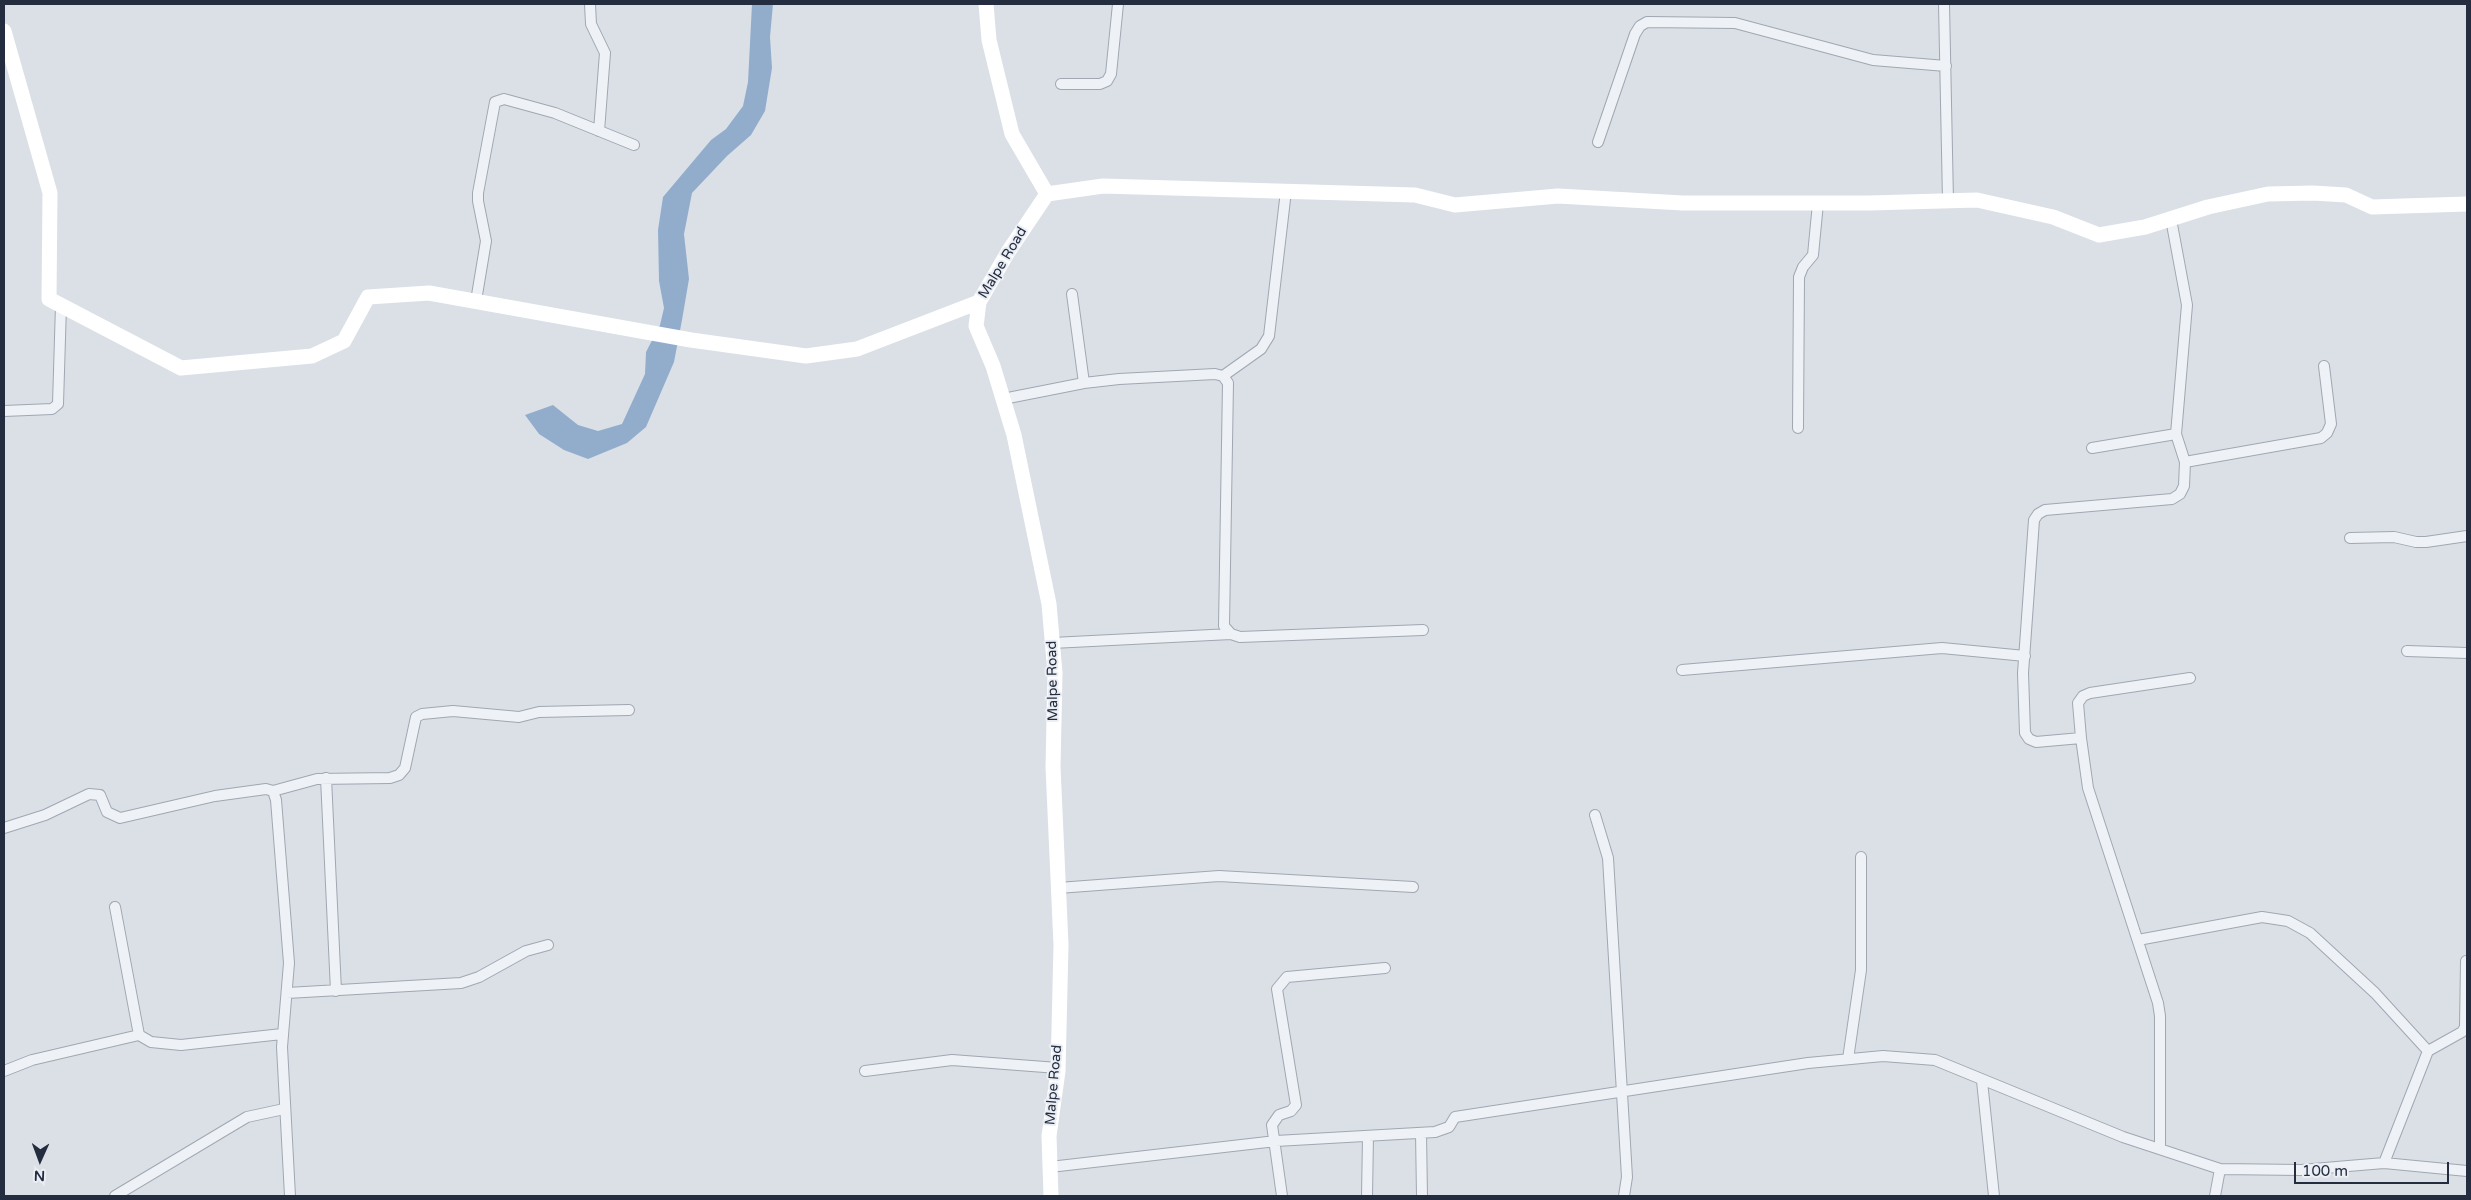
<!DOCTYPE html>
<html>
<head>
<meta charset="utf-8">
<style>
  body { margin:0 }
  #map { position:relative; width:2471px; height:1200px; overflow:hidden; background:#dbe0e7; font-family:"Varela Round",sans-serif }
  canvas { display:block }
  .frame { position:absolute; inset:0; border:5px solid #242d3f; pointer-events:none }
  .north { position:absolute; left:15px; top:1135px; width:50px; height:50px; -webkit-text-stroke:4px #ebeff5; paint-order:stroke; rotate:182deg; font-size:14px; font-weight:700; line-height:20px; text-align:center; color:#242d3f }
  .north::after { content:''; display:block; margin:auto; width:18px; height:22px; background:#242d3f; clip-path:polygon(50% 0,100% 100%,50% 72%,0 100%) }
  .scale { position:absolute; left:2294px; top:1162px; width:155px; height:22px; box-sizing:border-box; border:2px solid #242d3f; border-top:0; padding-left:6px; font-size:15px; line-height:18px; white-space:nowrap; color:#242d3f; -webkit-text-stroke:4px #ebeff5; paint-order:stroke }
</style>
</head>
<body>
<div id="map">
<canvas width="2471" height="1200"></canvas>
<div class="frame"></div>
<div class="north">N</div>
<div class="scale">100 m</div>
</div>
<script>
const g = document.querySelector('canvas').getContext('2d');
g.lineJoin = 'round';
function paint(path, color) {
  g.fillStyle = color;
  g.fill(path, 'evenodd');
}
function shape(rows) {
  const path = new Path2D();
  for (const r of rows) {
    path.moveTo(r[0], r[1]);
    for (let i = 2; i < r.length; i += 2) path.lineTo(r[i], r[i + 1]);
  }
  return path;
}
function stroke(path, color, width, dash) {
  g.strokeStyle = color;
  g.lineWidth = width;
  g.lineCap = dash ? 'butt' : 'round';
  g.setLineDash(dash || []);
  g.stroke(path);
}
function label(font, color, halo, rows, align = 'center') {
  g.font = font + ' "Varela Round",sans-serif';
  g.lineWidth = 4;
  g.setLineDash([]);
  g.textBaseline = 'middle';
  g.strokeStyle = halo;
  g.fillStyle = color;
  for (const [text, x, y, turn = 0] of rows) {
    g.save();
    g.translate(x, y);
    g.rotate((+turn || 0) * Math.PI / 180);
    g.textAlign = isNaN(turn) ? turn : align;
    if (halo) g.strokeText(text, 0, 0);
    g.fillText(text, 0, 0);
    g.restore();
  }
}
paint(shape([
  [752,4,773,4,770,37,772,68,765,111,751,135,727,156,692,193,684,234,689,279,682,320,674,362,646,427,627,443,588,459,564,450,539,434,525,415,553,405,578,425,598,431,622,424,645,374,646,352,660,325,664,308,659,281,658,230,663,197,711,140,726,129,743,106,748,82]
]), '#92adcc');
const street = shape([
  [590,4,591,24,605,53,599,131],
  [1944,4,1948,201],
  [1061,84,1100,84,1107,81,1111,74,1118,4],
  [1598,142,1635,34,1640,26,1647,22,1735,23,1873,60,1946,66],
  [1072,294,1084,383],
  [476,301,486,241,478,201,478,193,495,102,504,99,555,113,634,145],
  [1223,376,1261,349,1269,336,1286,191],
  [1003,399,1084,383,1119,379,1215,374,1223,376,1228,383,1224,626,1231,634,1240,637,1423,630],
  [4,411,52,409,58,404,61,305],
  [1798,428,1799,277,1803,267,1813,255,1818,203],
  [2092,448,2176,434],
  [2185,462,2321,438,2327,433,2331,424,2324,366],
  [2350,538,2394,537,2416,542,2426,542,2467,536],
  [1052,643,1231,634],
  [2407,651,2467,653],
  [1682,670,1942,648,2025,656],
  [2081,738,2078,703,2083,696,2090,693,2190,678],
  [326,778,336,991],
  [273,791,317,779,390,778,399,775,405,768,416,717,422,714,453,711,519,717,539,712,629,710],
  [1595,815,1608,858,1627,1177,1624,1196],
  [4,828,45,815,89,794,100,795,107,812,120,818,215,796,266,789,273,791,276,800,289,963,282,1047,290,1196],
  [1058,888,1219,876,1413,887],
  [115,907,139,1035,151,1042,181,1045,282,1034],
  [2138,940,2262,917,2288,921,2310,933,2375,993,2428,1051],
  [287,993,461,983,479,977,526,951,548,945],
  [1848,1059,1861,970,1861,857],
  [4,1071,32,1060,139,1035],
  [865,1071,952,1060,1058,1068],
  [1982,1081,1994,1196],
  [1421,1133,1422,1196],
  [2160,1149,2160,1016,2158,1003,2088,788,2081,738,2036,742,2029,739,2025,733,2023,673,2034,520,2038,514,2045,510,2172,499,2180,494,2184,486,2185,462,2176,434,2187,305,2171,219],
  [2384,1163,2428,1051,2462,1032,2465,1027,2466,961],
  [1050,1167,1276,1141,1435,1132,1449,1127,1455,1117,1808,1063,1883,1056,1935,1060,2123,1137,2220,1169,2301,1170,2384,1163,2467,1171],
  [115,1196,247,1117,284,1109],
  [1282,1196,1272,1125,1279,1115,1291,1111,1296,1105,1277,989,1287,977,1385,968],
  [1367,1196,1368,1136],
  [2215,1196,2220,1169]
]);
stroke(street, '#a0a7b1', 12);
stroke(street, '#eef1f5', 10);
stroke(shape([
  [986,4,989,40,1012,134,1047,194],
  [4,31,50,193,49,299,181,368,312,356,344,341,368,297,429,293,691,340,806,356,857,349,979,302],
  [1047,194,1103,186,1415,195,1455,205,1558,196,1683,203,1869,203,1977,200,2053,217,2099,235,2145,227,2208,207,2268,194,2313,193,2346,195,2372,207,2467,204],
  [1047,194,1008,252,979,302,976,326,993,366,1014,435,1049,604,1055,673,1053,767,1061,945,1058,1071,1049,1136,1051,1196]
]), '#fff', 15);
label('14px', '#242d3f', '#ebeff5', [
  ["Malpe Road",1003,263,-59],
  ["Malpe Road",1053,681,-91],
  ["Malpe Road",1054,1085,-85]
]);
</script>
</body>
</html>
